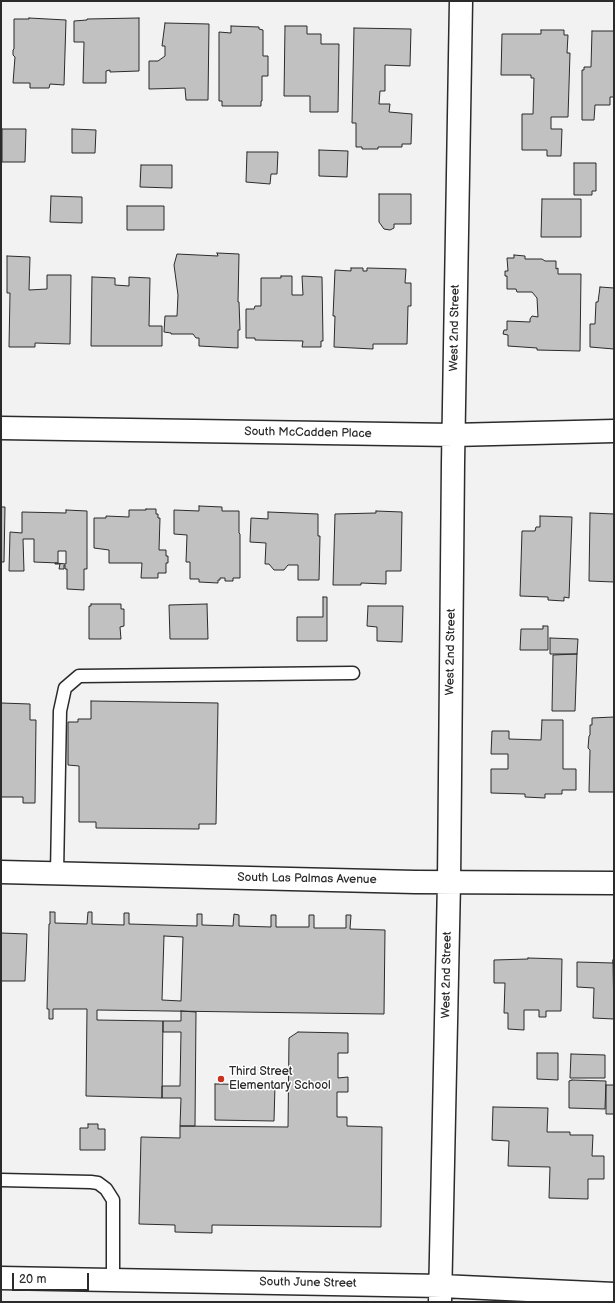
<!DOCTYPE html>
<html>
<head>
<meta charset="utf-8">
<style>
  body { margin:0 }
  #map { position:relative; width:615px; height:1303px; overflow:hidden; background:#f2f2f2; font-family:"Balsamiq Sans",sans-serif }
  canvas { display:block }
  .frame { position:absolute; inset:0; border:2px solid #2b2b2b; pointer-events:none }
  .scale { position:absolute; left:12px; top:1273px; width:77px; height:18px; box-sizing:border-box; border:2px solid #2b2b2b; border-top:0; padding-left:5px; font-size:12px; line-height:14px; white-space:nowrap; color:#2b2b2b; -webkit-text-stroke:3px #fff; paint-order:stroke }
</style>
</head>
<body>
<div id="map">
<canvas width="615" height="1303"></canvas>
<div class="frame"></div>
<div class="scale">20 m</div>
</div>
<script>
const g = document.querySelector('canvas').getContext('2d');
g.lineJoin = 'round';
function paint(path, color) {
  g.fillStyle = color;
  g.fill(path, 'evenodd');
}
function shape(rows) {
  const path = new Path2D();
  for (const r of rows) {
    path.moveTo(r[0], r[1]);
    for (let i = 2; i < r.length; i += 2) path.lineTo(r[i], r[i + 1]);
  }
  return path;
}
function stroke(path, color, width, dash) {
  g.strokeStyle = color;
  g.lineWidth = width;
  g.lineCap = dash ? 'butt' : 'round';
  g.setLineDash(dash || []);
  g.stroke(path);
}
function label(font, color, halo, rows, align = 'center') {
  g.font = font + ' "Balsamiq Sans",sans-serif';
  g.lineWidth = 3;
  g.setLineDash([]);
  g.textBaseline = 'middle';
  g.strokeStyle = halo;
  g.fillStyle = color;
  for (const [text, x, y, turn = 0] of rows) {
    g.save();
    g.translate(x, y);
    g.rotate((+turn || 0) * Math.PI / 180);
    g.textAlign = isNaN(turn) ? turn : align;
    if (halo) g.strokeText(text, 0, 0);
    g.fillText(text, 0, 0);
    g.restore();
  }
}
const building = shape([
  [29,18,66,20,64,85,50,84,49,88,30,88,30,83,13,83,15,57,13,55,13,50,14,49,14,19,29,19,29,18],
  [139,18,139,71,110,72,110,70,106,71,106,83,83,83,84,42,74,42,74,21,87,20,87,19,139,18],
  [165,23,209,24,208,100,186,100,185,88,149,89,149,61,158,61,165,56,165,46,162,46,165,23],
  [231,26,259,27,259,29,263,30,263,56,268,56,268,76,262,76,262,101,261,101,261,106,222,106,222,101,219,101,219,32,231,33,231,26],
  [285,26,307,26,307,34,321,34,321,44,339,44,338,112,310,112,310,96,284,96,285,26],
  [354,28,411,29,410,66,385,65,385,91,380,91,379,104,390,104,389,112,412,114,411,144,402,144,402,147,378,147,378,149,362,149,362,147,356,147,356,123,352,123,354,28],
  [541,30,564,30,564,35,568,35,567,53,570,53,568,117,551,117,551,129,562,129,561,156,547,156,547,150,522,150,522,114,533,114,534,78,531,78,531,75,501,75,502,34,541,34,541,30],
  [592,31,614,31,614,97,610,97,610,105,595,105,594,120,582,120,582,70,584,70,584,67,591,67,592,31],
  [2,129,26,129,25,162,2,162,2,129],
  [72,129,96,130,95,153,72,153,72,129],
  [319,150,348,151,347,177,319,176,319,150],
  [247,152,278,152,277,174,271,174,270,184,246,182,247,152],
  [574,163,596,163,596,191,592,191,592,195,574,195,574,163],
  [141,165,172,165,172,188,140,187,141,165],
  [379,194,411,194,411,224,394,224,394,228,390,230,384,229,379,222,379,194],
  [51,196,82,197,82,223,50,222,51,196],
  [542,199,581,199,581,237,541,237,542,199],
  [127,206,164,206,164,230,127,230,127,206],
  [217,253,239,254,238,302,239,302,240,330,238,330,238,348,199,346,199,338,196,338,193,334,171,334,171,333,164,332,165,316,177,316,178,295,174,265,177,254,218,256,217,253],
  [514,255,525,256,525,259,542,259,545,261,556,261,556,269,558,268,558,274,581,274,580,351,537,350,537,348,508,346,508,335,503,334,504,330,507,330,507,321,530,322,530,319,532,316,538,317,537,298,532,292,517,292,516,289,507,289,507,276,505,276,505,271,508,271,507,258,514,258,514,255],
  [7,256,30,257,29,290,47,289,47,275,71,275,70,344,35,343,35,347,9,347,10,293,7,293,7,256],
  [351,268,363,268,363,271,367,271,367,268,406,269,405,283,411,283,411,306,408,306,407,344,373,344,373,349,334,347,335,316,333,316,335,270,351,271,351,268],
  [281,276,292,276,292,295,303,295,302,276,322,277,323,341,321,341,321,347,302,347,303,341,255,340,255,338,246,338,246,309,254,309,255,306,261,306,261,278,281,278,281,276],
  [92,277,115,278,115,285,129,286,129,277,150,278,149,326,162,326,162,346,91,346,92,277],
  [600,287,614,288,614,349,590,347,590,324,595,324,596,302,598,302,600,287],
  [199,506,222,507,222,511,239,511,239,533,240,534,240,578,233,578,233,581,225,581,225,578,220,578,220,580,218,580,218,583,199,582,199,579,190,579,190,562,186,562,187,535,174,534,174,510,199,511,199,506],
  [1,507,5,507,4,562,1,562,1,507],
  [146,509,156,509,156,514,158,514,158,518,160,518,159,550,166,550,166,556,168,556,168,563,166,563,166,573,158,573,158,578,141,578,142,563,109,563,109,550,94,548,94,518,106,518,106,516,129,517,129,510,146,510,146,509],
  [66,510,87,511,87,569,84,569,84,590,67,589,67,569,65,569,65,565,64,565,64,569,59,569,60,564,55,564,55,563,66,564,66,551,58,551,58,563,34,562,34,539,23,539,24,571,9,571,10,532,22,533,22,512,66,513,66,510],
  [376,511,402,512,401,571,386,571,386,584,361,583,361,585,333,585,335,514,376,513,376,511],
  [268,512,318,514,318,536,320,536,319,580,298,580,298,565,288,565,284,570,274,570,269,564,265,564,266,543,250,542,251,518,268,519,268,512],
  [590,513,614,514,614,582,589,581,590,513],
  [540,516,572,517,569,598,564,597,564,601,548,600,548,597,520,596,522,531,535,531,536,527,540,527,540,516],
  [323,597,327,597,327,641,297,641,297,617,323,617,323,597],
  [91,604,121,604,121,609,124,609,124,626,120,627,121,639,89,639,89,606,91,606,91,604],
  [207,604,208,639,170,639,169,605,207,604],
  [368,606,403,606,402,642,377,641,377,627,367,626,368,606],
  [543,626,548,626,548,650,520,650,521,629,543,629,543,626],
  [550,638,578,639,577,654,550,654,550,638],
  [577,654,575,711,552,711,553,655,577,654],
  [91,701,218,703,216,824,199,824,199,829,96,828,96,822,79,822,79,766,68,765,68,722,78,722,78,719,91,719,91,701],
  [1,703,30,704,30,720,36,720,35,803,23,803,23,797,1,797,1,703],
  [614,717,614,792,589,792,590,750,588,748,589,736,590,735,590,725,592,725,592,718,614,717],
  [542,720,563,720,563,769,576,769,576,790,562,790,562,794,545,794,545,798,525,797,525,794,491,793,491,769,508,769,508,754,491,754,492,731,509,731,509,739,541,740,542,720],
  [50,912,55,912,55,923,87,924,88,912,92,912,92,924,124,925,124,913,129,913,129,924,197,926,197,914,202,914,202,925,233,926,234,914,239,915,239,926,271,927,271,915,276,915,276,927,309,927,309,915,314,915,314,928,346,928,346,915,351,915,350,929,385,930,384,1014,97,1010,97,1020,163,1021,162,1098,86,1096,87,1009,53,1009,53,1019,49,1019,49,1009,47,1009,49,924,50,924,50,912],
  [164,936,183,937,181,1001,162,1000,164,936],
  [1,933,27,934,25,981,1,981,1,933],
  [528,958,562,959,561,1011,546,1011,546,1017,539,1017,539,1010,524,1010,524,1030,508,1029,508,1013,504,1013,505,983,494,983,494,960,528,959,528,958],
  [613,960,614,1019,593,1018,594,988,577,987,577,962,613,963,613,960],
  [181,1011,196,1012,195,1126,180,1126,181,1098,162,1098,162,1086,180,1086,181,1032,163,1032,163,1021,181,1021,181,1011],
  [298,1032,348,1033,348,1053,338,1053,338,1078,348,1077,348,1092,337,1092,337,1117,347,1117,347,1126,382,1127,381,1227,212,1225,212,1233,175,1232,175,1225,139,1224,141,1137,180,1138,180,1126,288,1127,289,1038,298,1032],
  [537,1053,558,1053,558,1080,537,1079,537,1053],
  [571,1054,605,1055,605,1078,570,1078,571,1054],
  [572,1080,606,1081,605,1109,569,1108,569,1081,572,1080],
  [215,1084,275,1085,274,1121,215,1120,215,1084],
  [606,1085,614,1085,614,1114,606,1114,606,1085],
  [493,1107,548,1108,547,1132,570,1132,570,1135,593,1135,592,1156,604,1156,604,1179,588,1179,588,1199,549,1198,550,1167,508,1166,509,1141,492,1140,493,1107],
  [88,1124,98,1124,98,1129,105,1129,105,1150,80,1150,80,1128,88,1128,88,1124]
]);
paint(building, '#c1c1c1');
stroke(building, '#2b2b2b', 1);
const service = shape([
  [57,873,60,711,65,688,79,676,353,673],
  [1,1180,91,1182,98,1183,106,1189,113,1200,113,1280]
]);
const minor = shape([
  [1,428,453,435,614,431],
  [1,872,415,882,614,883],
  [1,1278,441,1286,614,1294],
  [440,1302,449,882,453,463,461,1]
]);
stroke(service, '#2b2b2b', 15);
stroke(minor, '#2b2b2b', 25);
stroke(service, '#fff', 12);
stroke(minor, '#fff', 22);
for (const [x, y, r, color] of [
  [221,1079,4,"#c8321e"]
]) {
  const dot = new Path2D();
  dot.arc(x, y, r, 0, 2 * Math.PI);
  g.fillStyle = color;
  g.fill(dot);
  stroke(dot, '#fff', 1.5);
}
label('12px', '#2b2b2b', '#fff', [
  ["West 2nd Street",455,328,-89],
  ["South McCadden Place",308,433,1],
  ["West 2nd Street",451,652,-89],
  ["South Las Palmas Avenue",307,879,1],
  ["West 2nd Street",447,975,-89],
  ["South June Street",308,1283,1]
]);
label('12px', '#2b2b2b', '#fff', [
  ["Third Street",229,1072],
  ["Elementary School",229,1086]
], 'left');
</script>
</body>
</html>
